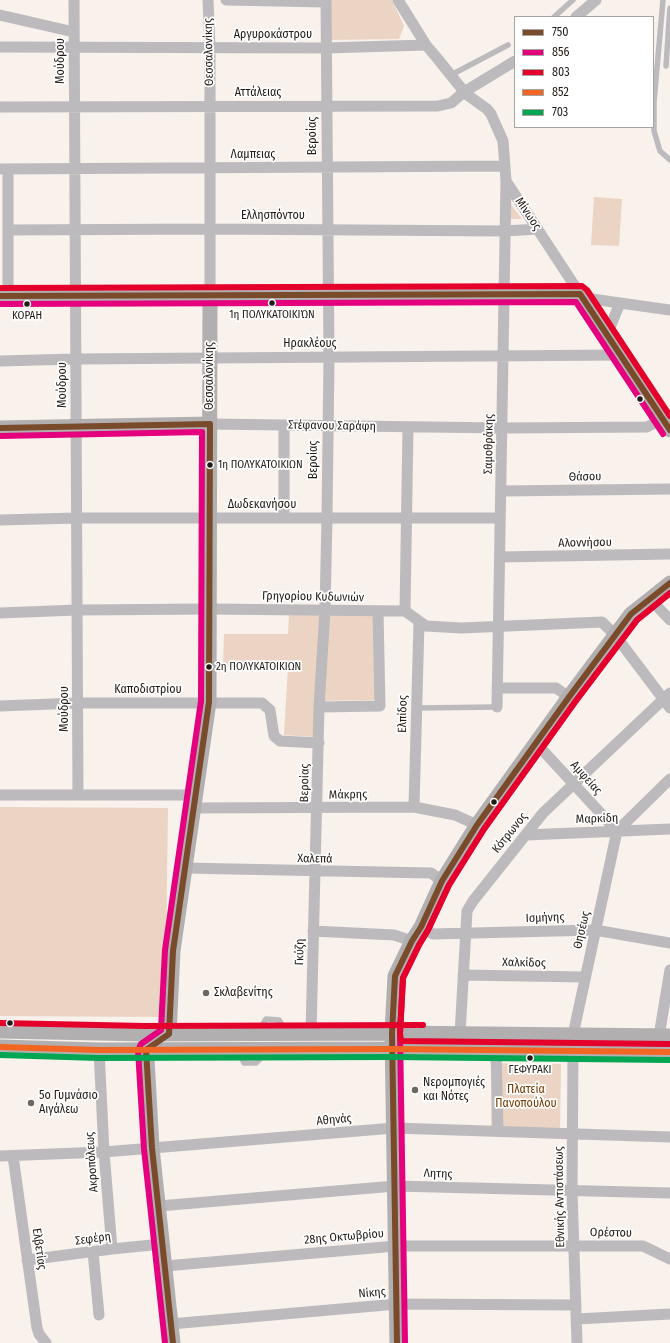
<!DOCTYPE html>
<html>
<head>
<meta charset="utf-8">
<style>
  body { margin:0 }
  #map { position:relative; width:670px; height:1343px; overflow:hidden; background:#f8f1ec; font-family:"Fira Sans Condensed",sans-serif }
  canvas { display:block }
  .legend { position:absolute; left:514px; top:16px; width:140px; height:112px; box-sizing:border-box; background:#fff; border:1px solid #a7a4a2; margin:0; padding:5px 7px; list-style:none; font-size:12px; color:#231b16 }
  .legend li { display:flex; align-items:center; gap:8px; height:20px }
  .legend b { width:20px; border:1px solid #a7a4a2 }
</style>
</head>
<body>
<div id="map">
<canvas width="670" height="1343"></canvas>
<ul class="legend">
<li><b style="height:5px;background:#7a4b2a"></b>750</li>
<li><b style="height:5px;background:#e5007d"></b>856</li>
<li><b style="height:5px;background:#e4002b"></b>803</li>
<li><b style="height:5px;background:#f26522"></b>852</li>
<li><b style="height:5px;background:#00a651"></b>703</li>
</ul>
</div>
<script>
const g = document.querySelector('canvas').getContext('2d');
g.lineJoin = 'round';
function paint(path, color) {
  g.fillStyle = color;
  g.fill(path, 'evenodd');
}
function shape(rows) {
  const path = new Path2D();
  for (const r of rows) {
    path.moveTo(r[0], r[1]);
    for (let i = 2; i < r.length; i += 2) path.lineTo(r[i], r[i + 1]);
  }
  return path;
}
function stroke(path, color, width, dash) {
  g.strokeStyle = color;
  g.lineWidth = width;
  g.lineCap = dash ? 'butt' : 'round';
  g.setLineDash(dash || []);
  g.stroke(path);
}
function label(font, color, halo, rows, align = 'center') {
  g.font = font + ' "Fira Sans Condensed",sans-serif';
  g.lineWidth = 3.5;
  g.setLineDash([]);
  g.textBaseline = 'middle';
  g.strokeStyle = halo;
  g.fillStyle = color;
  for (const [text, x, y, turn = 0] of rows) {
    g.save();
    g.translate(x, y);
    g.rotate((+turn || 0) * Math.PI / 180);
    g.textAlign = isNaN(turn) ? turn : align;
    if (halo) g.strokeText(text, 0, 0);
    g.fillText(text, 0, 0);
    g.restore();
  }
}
paint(shape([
  [331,0,392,0,404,26,399,39,331,40],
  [594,197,622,199,619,246,591,245],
  [508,200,522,219,509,219],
  [289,614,375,614,375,700,316,701,315,737,284,735,288,667,223,667,224,634,288,634],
  [0,807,168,808,165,1017,0,1016],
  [491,1063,561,1064,560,1130,491,1129]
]), '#ebd4c3');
stroke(shape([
  [663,0,654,102,654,131,660,151,670,160],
  [554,17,573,0],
  [666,66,670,8],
  [451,75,508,45],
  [417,708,497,707],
  [258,1032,266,1019,279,1020,286,1031],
  [238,1051,244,1063,256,1063,267,1052]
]), '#bcbabc', 5.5);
stroke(shape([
  [74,0,78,795],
  [208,0,210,47,210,295],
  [226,0,326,2],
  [398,0,426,45,437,58,466,94,487,109,491,114,503,141,506,181,580,294,592,299,670,310],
  [0,15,74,32],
  [576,17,596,0],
  [0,47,326,48,426,45],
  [0,107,438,106,451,103,464,92,515,61],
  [0,169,505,166],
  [8,230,210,229,505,231,538,229],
  [8,295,8,169],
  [607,335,620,303],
  [0,361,76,359,621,355],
  [210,424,502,428,647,427,662,419],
  [284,425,284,518],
  [501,491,670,489],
  [0,520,77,518,500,518],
  [500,557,670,554],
  [650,599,670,620],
  [405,611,408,427],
  [0,613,77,610,209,609,405,611,426,626,461,628,602,622,615,635,670,708],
  [497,688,556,688,569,697],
  [0,706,78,703,262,703,270,710,274,736,280,741,319,743],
  [319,707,380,706,378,611],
  [497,707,506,181],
  [536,743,617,831],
  [0,795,195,795],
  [414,807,419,622],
  [193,808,414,807,455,815,477,825],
  [617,831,670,779],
  [526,835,670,829],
  [184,868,431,873,442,881],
  [421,927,433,934,595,930,670,943],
  [313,931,394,935,412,941],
  [463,975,584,977],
  [311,1033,319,707,325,610,327,518,329,357,326,0],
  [460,1034,467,911,473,901,543,813,670,693],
  [573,1035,617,831],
  [659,1036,670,970],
  [99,1050,104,1152,112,1249],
  [496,1050,498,1131],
  [573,1051,572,1191,577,1343],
  [0,1156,104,1152,394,1128,670,1137],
  [13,1156,37,1328,39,1334,46,1343],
  [159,1206,395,1186,670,1193],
  [93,1252,99,1315],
  [27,1260,112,1249,162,1244],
  [165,1266,396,1246,643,1246,670,1259],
  [577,1319,670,1314],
  [171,1324,397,1304,576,1305]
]), '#bcbabc', 11);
stroke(shape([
  [0,296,580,294,670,430],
  [0,428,210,424],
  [0,1031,145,1034,392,1033,670,1036],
  [169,1034,173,951,176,930,209,702,210,295],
  [146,1041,152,1148,173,1343],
  [0,1047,99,1050,393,1049,670,1052],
  [397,1343,392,1033,395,976,412,941,421,927,442,881,477,825,569,697,631,614,670,583]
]), '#b1afb0', 15);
stroke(shape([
  [0,296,580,294,670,430],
  [0,428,210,424,209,702,173,951,169,1034,146,1050,152,1148,173,1343],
  [397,1343,392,1033,395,976,412,941,421,927,442,881,477,825,569,697,631,614,670,583]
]), '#7a4b2a', 6);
stroke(shape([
  [0,304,576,302,663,434],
  [0,436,202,432,201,701,165,950,161,1030,141,1044,138,1050,144,1149,165,1343],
  [405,1343,400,1033,403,978,419,945,428,930,449,885,484,829,575,702,637,620,670,593]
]), '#e5007d', 6);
stroke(shape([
  [0,288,582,286,587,290,670,416],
  [670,593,637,620,575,702,484,829,449,885,428,930,419,945,403,978,400,1033,401,1041,670,1044],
  [0,1023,145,1026,423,1025]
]), '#e4002b', 6);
stroke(shape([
  [0,1047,99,1050,393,1049,670,1052]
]), '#f26522', 6);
stroke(shape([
  [0,1055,99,1058,393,1057,670,1060]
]), '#00a651', 6);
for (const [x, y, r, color] of [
  [272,303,3.5,"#231b16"],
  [27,304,3.5,"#231b16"],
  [640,399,3.5,"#231b16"],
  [210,465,3.5,"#231b16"],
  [209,667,3.5,"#231b16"],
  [494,802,3.5,"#231b16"],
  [206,993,4,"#6e6661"],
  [10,1023,3.5,"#231b16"],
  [530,1058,3.5,"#231b16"],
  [415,1090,4,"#6e6661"],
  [31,1103,4,"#6e6661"]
]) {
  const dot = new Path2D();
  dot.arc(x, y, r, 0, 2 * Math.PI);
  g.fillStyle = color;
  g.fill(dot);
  stroke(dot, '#fff', 1.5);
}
label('11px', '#231b16', '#fff', [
  ["1η ΠΟΛΥΚΑΤΟΙΚΙΏΝ",272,315],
  ["ΚΟΡΑΗ",27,316],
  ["1η ΠΟΛΥΚΑΤΟΙΚΙΩΝ",218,465,"left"],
  ["2η ΠΟΛΥΚΑΤΟΙΚΙΩΝ",216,667,"left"],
  ["ΓΕΦΥΡΑΚΙ",530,1070]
]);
label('12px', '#231b16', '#fff', [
  ["Αργυροκάστρου",273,35],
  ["Θεσσαλονίκης",209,52,-91],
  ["Μούδρου",61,61,-90],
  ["Αττάλειας",258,93],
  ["Βεροίας",313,136,-90],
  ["Λαμπειας",253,155],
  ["Μίνωος",528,214,56],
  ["Ελλησπόντου",273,216],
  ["Ηρακλέους",310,344],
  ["Θεσσαλονίκης",210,376,-90],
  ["Μούδρου",63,385,-90],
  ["Στέφανου Σαράφη",332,426,1],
  ["Σαμοθράκης",489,444,-89],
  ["Βεροίας",314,460,-90],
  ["Θάσου",585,477,-1],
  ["Δωδεκανήσου",262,505],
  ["Αλοννήσου",585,543,-1],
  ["Γρηγορίου Κυδωνιών",313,597,1],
  ["Καποδιστρίου",148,690],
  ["Μούδρου",65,709,-90],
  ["Ελπίδος",403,714,-89],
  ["Αμφείας",586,778,48],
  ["Βεροίας",305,783,-89],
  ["Μάκρης",348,795,-1],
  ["Μαρκίδη",597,819,-2],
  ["Κότρωνος",510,833,-51],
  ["Χαλεπά",315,859,1],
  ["Ισμήνης",545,918,-2],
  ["Θησέως",582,930,-77],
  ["Γκύζη",300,952,-89],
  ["Χαλκίδος",524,963,1],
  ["Αθηνάς",334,1120,-5],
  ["Ακροπόλεως",92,1162,-94],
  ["Λητης",438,1174,2],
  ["Εθνικής Αντιστάσεως",560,1197,-91],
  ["Ορέστου",611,1233,1],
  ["28ης Οκτωβρίου",344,1237,-5],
  ["Σεφέρη",93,1239,-8],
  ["Ελβετίας",39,1249,82],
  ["Νίκης",372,1293,-5]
]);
label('12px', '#231b16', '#fff', [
  ["Σκλαβενίτης",214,993],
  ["Νερομπογιές",423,1083],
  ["και Νότες",423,1097],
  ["5ο Γυμνάσιο",39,1096],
  ["Αιγάλεω",39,1110]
], 'left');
label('12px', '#733b00', '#fff', [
  ["Πλατεία",526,1090],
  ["Πανοπούλου",526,1104]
]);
</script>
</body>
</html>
